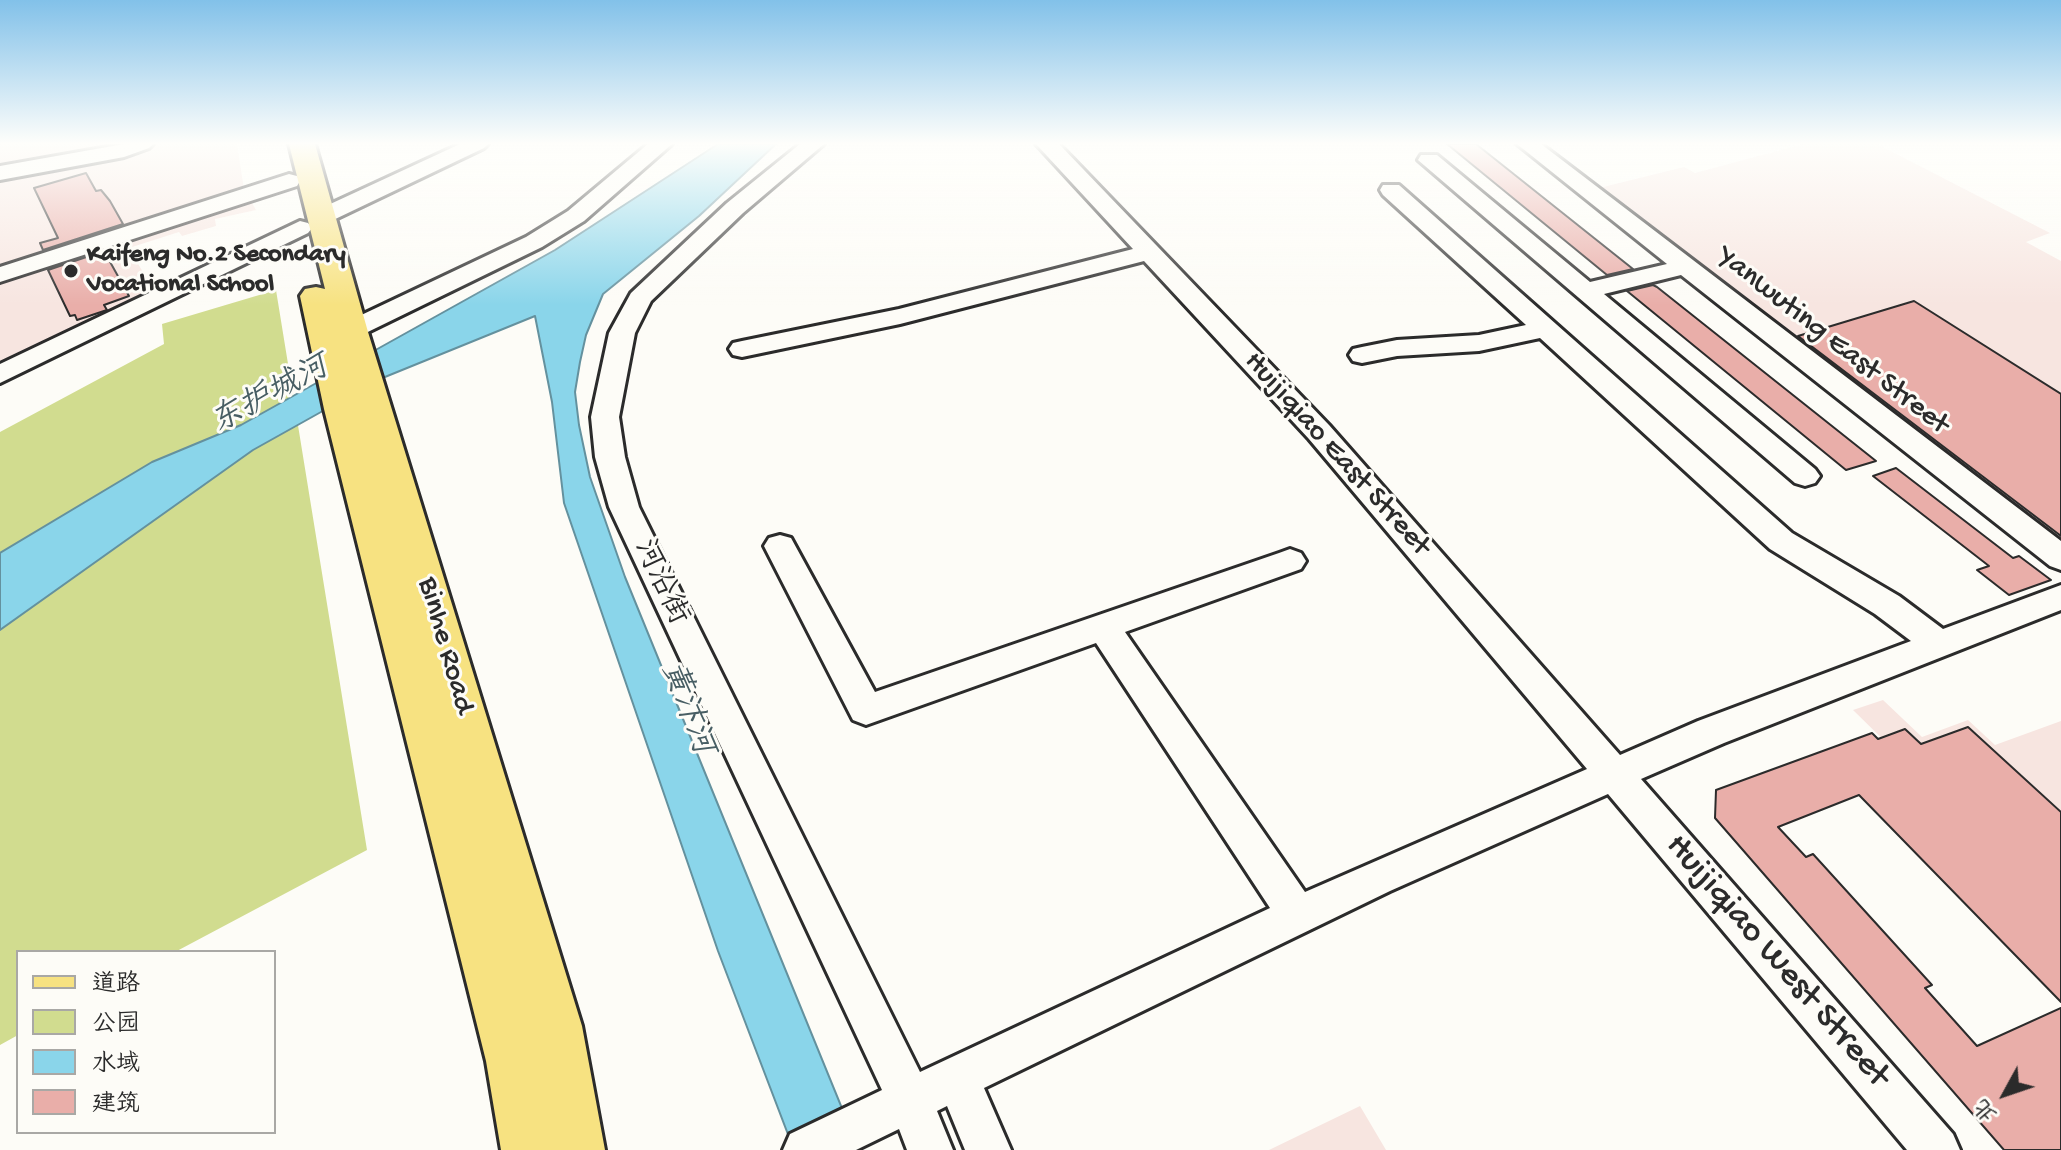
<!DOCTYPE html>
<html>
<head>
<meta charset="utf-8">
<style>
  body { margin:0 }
  #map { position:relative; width:2061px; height:1150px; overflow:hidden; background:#fdfcf7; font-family:"Gochi Hand","LXGW WenKai TC",sans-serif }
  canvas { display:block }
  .legend { position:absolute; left:16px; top:950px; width:260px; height:184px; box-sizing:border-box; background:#fdfcf7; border:2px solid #a9a8a5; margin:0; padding:10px 14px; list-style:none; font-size:24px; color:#2b2b2b }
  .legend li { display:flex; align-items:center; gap:16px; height:40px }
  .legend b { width:40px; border:2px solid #a9a8a5 }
  .north { position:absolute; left:1965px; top:1054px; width:80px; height:80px; -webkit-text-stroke:6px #fdfcf7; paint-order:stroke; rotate:230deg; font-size:22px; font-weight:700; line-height:32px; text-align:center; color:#2b2b2b }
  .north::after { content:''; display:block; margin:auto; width:28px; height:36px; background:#2b2b2b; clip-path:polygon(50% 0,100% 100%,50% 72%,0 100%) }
</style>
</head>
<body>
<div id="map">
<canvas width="2061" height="1150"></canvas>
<ul class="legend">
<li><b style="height:10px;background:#f7e281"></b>道路</li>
<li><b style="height:22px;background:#d1dc8f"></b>公园</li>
<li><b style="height:22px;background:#8ad5ea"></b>水域</li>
<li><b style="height:22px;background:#e9aea9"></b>建筑</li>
</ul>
<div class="north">北</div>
</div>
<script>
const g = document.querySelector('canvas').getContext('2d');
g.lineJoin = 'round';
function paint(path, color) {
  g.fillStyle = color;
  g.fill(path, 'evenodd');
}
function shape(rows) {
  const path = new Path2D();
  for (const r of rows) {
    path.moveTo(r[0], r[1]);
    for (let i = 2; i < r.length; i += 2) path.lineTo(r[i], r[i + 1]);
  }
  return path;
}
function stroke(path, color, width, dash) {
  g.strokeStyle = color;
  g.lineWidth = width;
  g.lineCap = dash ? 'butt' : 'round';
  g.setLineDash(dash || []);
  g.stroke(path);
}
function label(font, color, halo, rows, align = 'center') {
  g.font = font + ' "Gochi Hand","LXGW WenKai TC",sans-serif';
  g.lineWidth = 6;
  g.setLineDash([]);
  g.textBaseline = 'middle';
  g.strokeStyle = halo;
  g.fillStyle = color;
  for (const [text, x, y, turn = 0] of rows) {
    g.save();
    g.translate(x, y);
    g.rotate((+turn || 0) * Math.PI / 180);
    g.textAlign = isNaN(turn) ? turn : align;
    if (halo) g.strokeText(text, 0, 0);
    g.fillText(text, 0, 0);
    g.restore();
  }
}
paint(shape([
  [0,144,237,144,244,189,256,210,215,219,216,226,182,236,179,232,129,248,155,293,0,364],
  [1803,144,1877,144,2050,233,2026,242,2061,261,2061,540,1599,188,1684,167,1695,173],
  [1883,700,1922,737,1968,720,1995,745,2061,721,2061,914,1853,710],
  [1360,1106,1386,1150,1269,1150]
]), '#f7e5e0');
paint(shape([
  [276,290,367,850,175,952,18,952,18,1035,0,1045,0,432,164,344,162,324]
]), '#d1dc8f');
const water = shape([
  [718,144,776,144,699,216,603,294,586,335,580,362,575,392,579,425,590,477,625,577,859,1150,794,1150,718,951,564,503,552,402,535,316,380,379,253,450,0,630,0,553,152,462,241,425,555,250,718,144]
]);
paint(water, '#8ad5ea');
stroke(water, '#64919e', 2);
const building = shape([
  [1447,144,1476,144,1633,269,1607,275,1447,144],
  [86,173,96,191,101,190,110,201,123,224,43,250,40,243,58,238,34,188,86,173],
  [104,251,129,296,104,305,107,310,77,320,75,315,70,316,48,270,104,251],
  [1653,285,1657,287,1876,461,1846,470,1627,291,1653,285],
  [1914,301,2061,394,2061,536,1798,336,1914,301],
  [1896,468,2013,558,2019,556,2051,580,2009,595,1977,570,1989,566,1873,476,1896,468],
  [1968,727,2061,812,2061,1002,1859,795,1778,827,1806,857,1813,854,1932,985,1925,988,1977,1046,2061,1008,2061,1150,2004,1150,1715,818,1716,790,1872,733,1878,739,1905,729,1921,744,1968,727]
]);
paint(building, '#e9aea9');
stroke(building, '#2b2b2b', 2);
const minor = shape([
  [124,144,153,144,149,148,124,157,0,180,0,166,124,144],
  [460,144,488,144,484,148,329,222,321,224,313,222,309,217,313,212,460,144],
  [648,144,672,144,584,221,542,247,335,348,326,350,317,348,313,342,317,336,526,237,568,211,648,144],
  [800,144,824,144,743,213,651,301,635,333,619,417,625,457,639,507,920,1072,1270,908,1096,643,866,725,853,720,764,546,769,538,780,535,791,538,875,692,1279,553,1290,549,1301,553,1306,561,1301,569,1125,632,1305,892,1587,769,1309,439,1144,261,900,324,742,357,733,355,729,349,733,343,742,341,899,309,1133,249,1036,144,1059,144,1329,425,1620,755,1698,721,1911,641,1875,614,1770,549,1540,338,1479,351,1397,356,1362,363,1353,361,1349,355,1353,349,1362,347,1397,340,1479,335,1526,325,1383,195,1380,190,1383,185,1399,185,1792,533,1899,596,1943,629,2061,585,2061,610,1724,743,1641,779,1953,1134,1960,1150,1907,1150,1608,794,1390,891,984,1088,1011,1150,965,1150,947,1106,937,1111,953,1150,907,1150,899,1129,856,1150,783,1150,790,1134,882,1090,609,507,595,457,591,417,609,333,631,293,727,203,800,144],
  [1517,144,1541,144,2061,541,2061,570,2050,566,1681,275,1604,294,1815,469,1820,476,1815,483,1805,486,1795,483,1418,160,1421,155,1437,155,1590,282,1667,264,1517,144],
  [289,174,297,176,300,181,297,186,0,282,0,267,289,174],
  [300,221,308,223,312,228,308,233,0,383,0,364,300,221]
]);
const major = shape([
  [289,144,315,144,368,332,582,1026,605,1150,501,1150,486,1061,324,409,300,296,305,289,316,287,325,289,289,144]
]);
stroke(minor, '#2b2b2b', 6);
stroke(major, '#2b2b2b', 6);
paint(minor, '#fdfcf7');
paint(major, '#f7e281');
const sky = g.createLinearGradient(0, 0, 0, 305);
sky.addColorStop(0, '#82c1e9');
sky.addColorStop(0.47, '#fefefb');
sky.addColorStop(1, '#fefefb00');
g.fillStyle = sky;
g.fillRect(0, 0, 2061, 305);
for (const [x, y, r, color] of [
  [71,271,8,"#2b2b2b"]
]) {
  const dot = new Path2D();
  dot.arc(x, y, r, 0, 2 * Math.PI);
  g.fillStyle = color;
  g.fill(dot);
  stroke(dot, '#fdfcf7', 3);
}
label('bold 26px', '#2b2b2b', '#fdfcf7', [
  ["Kaifeng No.2 Secondary",87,256],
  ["Vocational School",87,286]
], 'left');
label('30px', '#2b2b2b', '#fdfcf7', [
  ["Yanwuting East Street",1832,342,38],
  ["Huijiqiao East Street",1336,455,48],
  ["河沿街",659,583,65],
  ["Binhe Road",444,646,74]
]);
label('italic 32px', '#485e64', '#fdfcf7', [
  ["东护城河",271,397,-28],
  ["黄汴河",685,709,69]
]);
label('36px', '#2b2b2b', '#fdfcf7', [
  ["Huijiqiao West Street",1776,962,49]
]);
</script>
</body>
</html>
